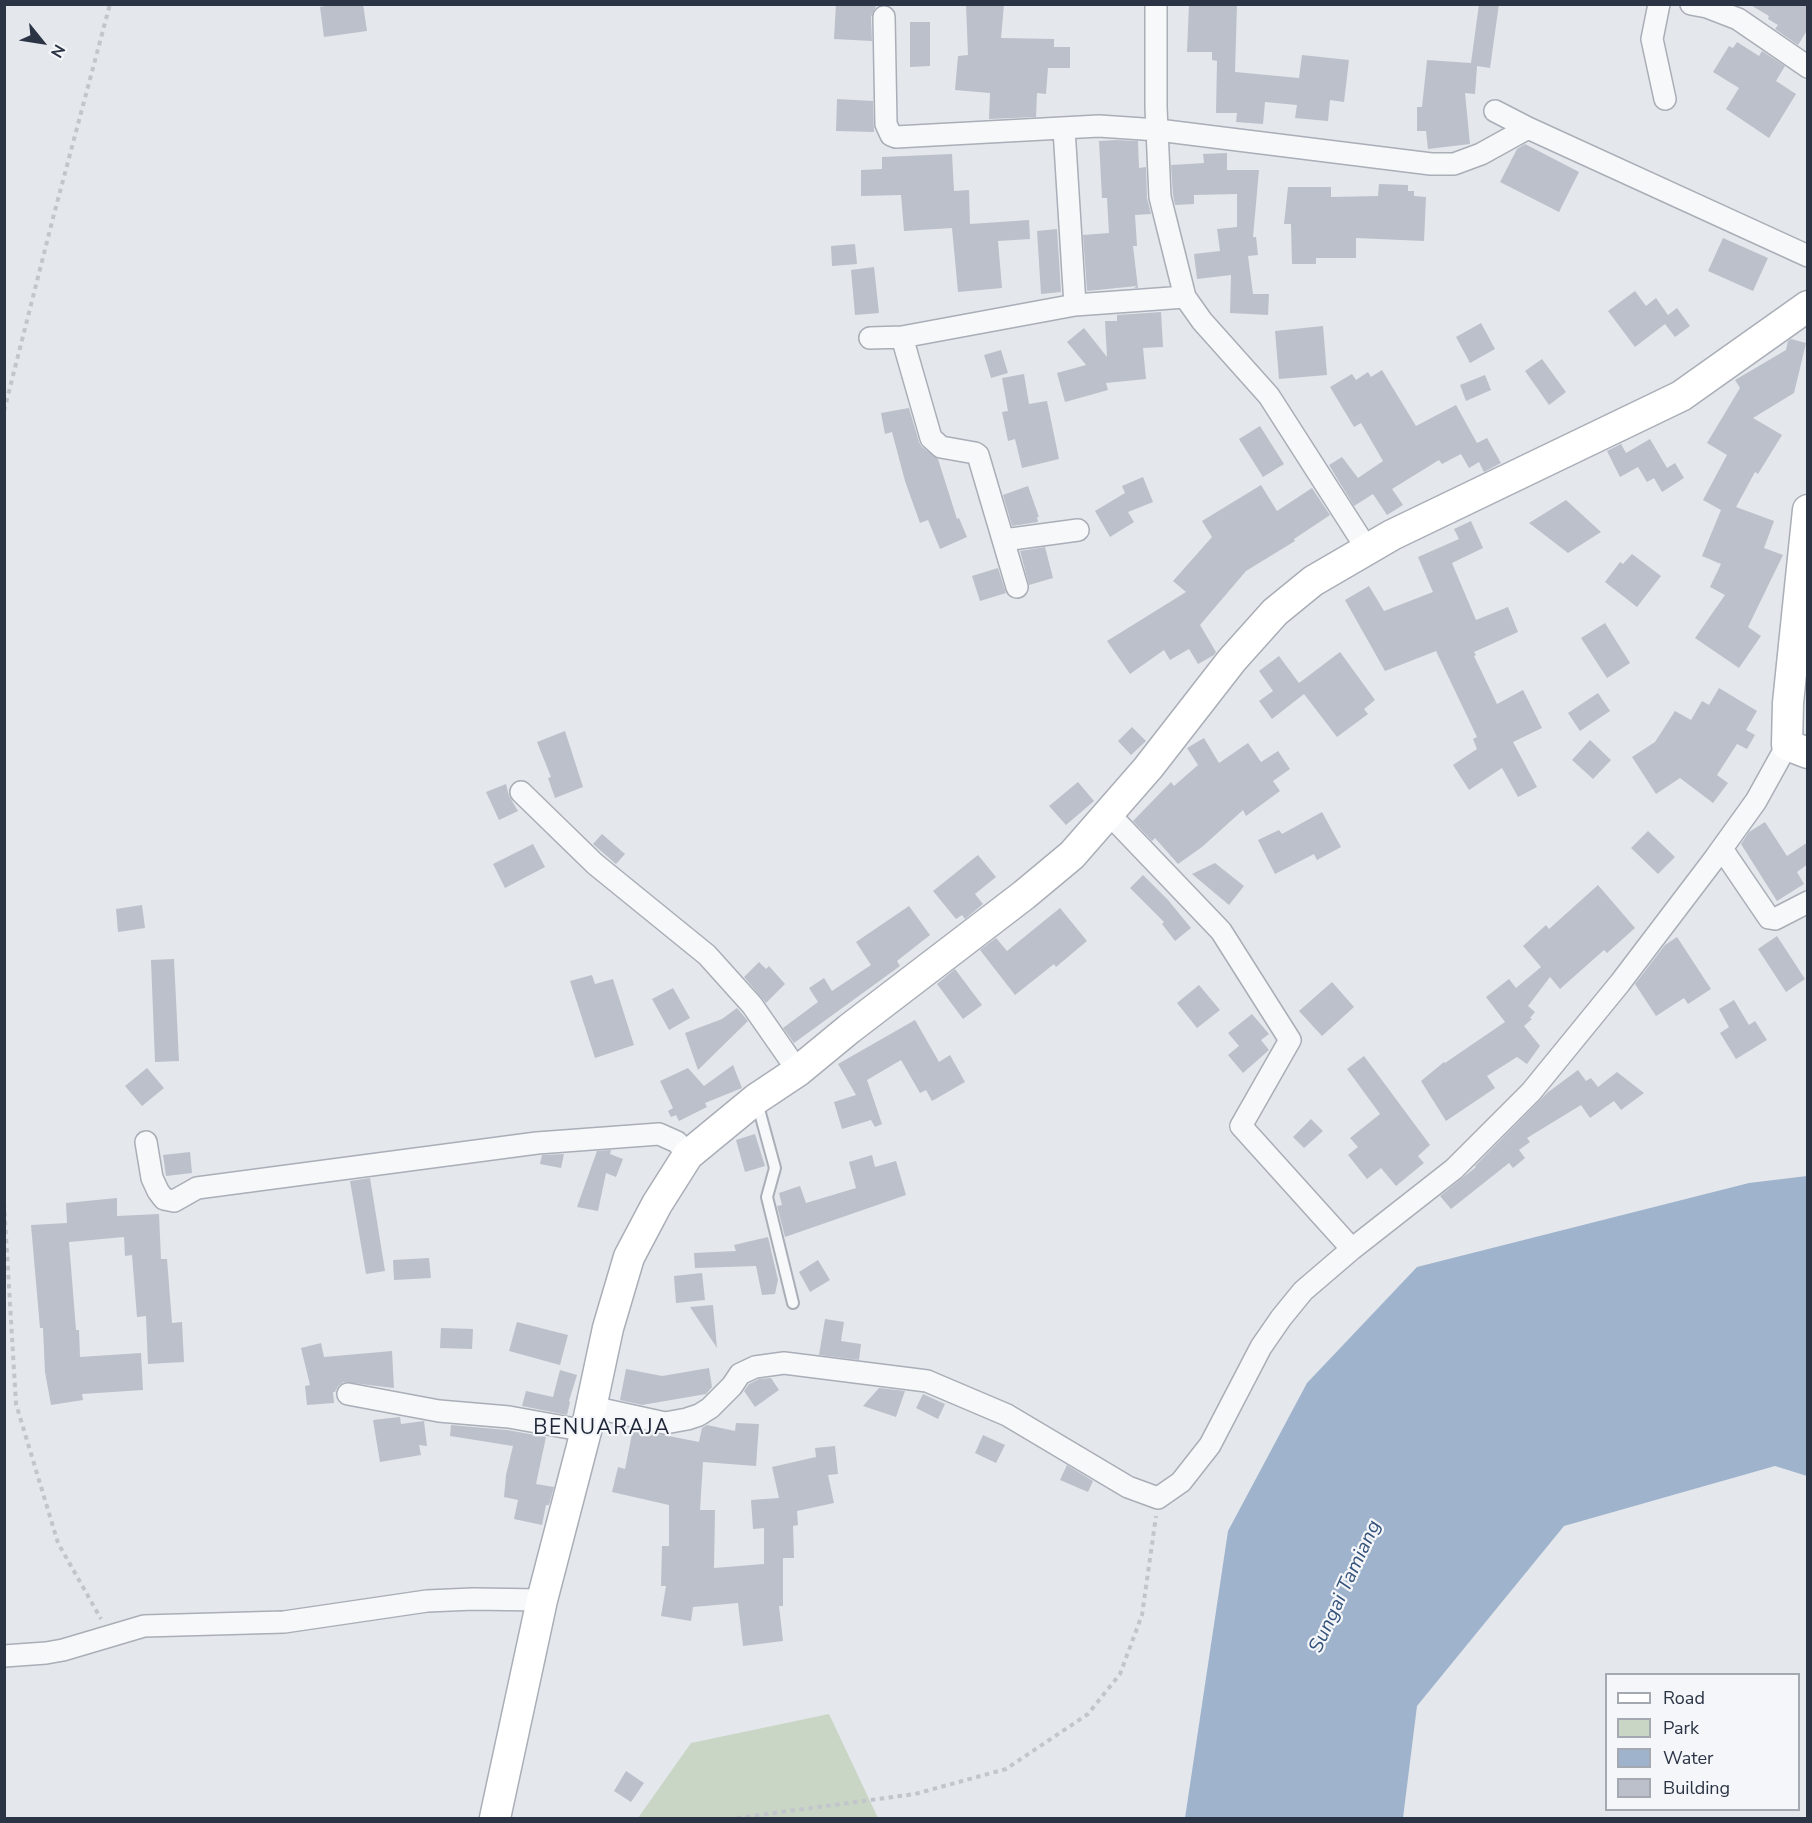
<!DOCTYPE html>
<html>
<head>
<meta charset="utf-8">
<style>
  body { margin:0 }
  #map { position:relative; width:1812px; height:1823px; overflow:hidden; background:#e4e7ec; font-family:"Nunito Sans",sans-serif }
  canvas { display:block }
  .frame { position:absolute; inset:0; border:6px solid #2b3445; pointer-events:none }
  .legend { position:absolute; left:1605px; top:1673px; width:195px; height:138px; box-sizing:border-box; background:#f4f6f9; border:2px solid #a4a8b1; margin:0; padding:8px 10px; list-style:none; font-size:18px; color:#2b3445 }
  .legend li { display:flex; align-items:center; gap:12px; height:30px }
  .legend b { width:30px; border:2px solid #a4a8b1 }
  .north { position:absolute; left:12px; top:12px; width:60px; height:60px; -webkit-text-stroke:4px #f4f6f9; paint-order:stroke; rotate:120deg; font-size:16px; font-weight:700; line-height:24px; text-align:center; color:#2b3445 }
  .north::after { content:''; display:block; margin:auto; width:21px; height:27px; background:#2b3445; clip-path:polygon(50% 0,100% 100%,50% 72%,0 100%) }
</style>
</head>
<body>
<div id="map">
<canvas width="1812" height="1823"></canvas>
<div class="frame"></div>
<ul class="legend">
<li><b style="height:8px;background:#fff"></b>Road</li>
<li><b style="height:16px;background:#c9d6c5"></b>Park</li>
<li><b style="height:16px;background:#9fb4cc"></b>Water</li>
<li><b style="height:16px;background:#bbc0ca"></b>Building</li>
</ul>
<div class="north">N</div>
</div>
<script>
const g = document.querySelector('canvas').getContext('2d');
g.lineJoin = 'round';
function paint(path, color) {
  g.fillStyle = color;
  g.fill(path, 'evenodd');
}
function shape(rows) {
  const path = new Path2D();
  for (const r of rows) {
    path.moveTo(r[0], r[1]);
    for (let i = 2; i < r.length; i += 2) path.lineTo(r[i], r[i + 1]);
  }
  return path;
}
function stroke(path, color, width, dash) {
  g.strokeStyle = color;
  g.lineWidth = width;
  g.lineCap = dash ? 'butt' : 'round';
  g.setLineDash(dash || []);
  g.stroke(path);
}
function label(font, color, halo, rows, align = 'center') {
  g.font = font + ' "Nunito Sans",sans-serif';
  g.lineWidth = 4.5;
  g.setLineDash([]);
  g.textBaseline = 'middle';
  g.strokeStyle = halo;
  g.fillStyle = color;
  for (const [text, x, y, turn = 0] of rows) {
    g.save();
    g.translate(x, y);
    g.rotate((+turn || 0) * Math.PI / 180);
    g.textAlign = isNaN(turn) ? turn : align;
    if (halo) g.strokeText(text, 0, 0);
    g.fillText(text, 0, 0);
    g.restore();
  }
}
paint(shape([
  [829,1714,878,1818,638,1818,691,1743]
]), '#c9d6c5');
paint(shape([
  [1807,1176,1807,1476,1775,1466,1564,1526,1417,1706,1403,1818,1185,1818,1228,1531,1307,1383,1417,1267,1749,1183]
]), '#9fb4cc');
paint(shape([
  [335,4,363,4,367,31,324,37,320,7],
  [836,4,877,4,871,17,872,41,834,39],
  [966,4,1004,4,1001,38,1054,39,1054,47,1070,47,1070,68,1048,68,1046,94,1037,93,1036,117,989,119,990,93,955,90,958,56,968,55],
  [1189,4,1237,4,1235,72,1299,78,1302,55,1349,60,1344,102,1330,100,1328,121,1295,118,1297,105,1265,102,1263,124,1236,122,1237,113,1216,113,1217,61,1212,60,1212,52,1187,52],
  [1479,4,1499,4,1490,68,1477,66,1475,94,1465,93,1470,144,1428,149,1426,131,1417,131,1417,107,1422,107,1427,60,1471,63],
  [1749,4,1808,4,1808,29,1798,45,1775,29,1778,25,1768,19,1769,16],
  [910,22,930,22,930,66,910,67],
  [1737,42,1759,56,1762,51,1785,66,1776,81,1796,94,1769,138,1726,109,1739,88,1713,72,1729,46,1733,48],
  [837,99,873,101,874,132,836,131],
  [1116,140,1138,141,1139,168,1146,167,1147,198,1151,214,1135,215,1137,246,1133,246,1138,288,1134,288,1137,286,1087,291,1083,235,1109,233,1107,198,1102,198,1099,141],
  [1525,144,1579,172,1559,212,1500,182,1517,149],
  [1227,153,1227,170,1259,170,1253,237,1256,237,1258,255,1248,256,1253,294,1269,294,1268,315,1230,313,1231,275,1197,279,1194,254,1220,251,1217,229,1237,227,1237,194,1194,195,1194,204,1175,205,1173,195,1171,165,1204,163,1203,154],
  [952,154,954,191,969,190,970,224,1029,220,1030,239,998,241,1002,288,958,292,952,228,904,231,901,195,861,196,861,170,882,169,882,157],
  [1379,184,1408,185,1408,191,1414,191,1414,196,1426,197,1424,241,1356,238,1356,258,1316,258,1316,264,1292,264,1291,224,1284,224,1288,187,1331,187,1331,197,1378,196],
  [1057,229,1061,292,1041,294,1037,231],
  [1723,238,1768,258,1753,291,1708,271],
  [855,244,857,264,832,266,831,246],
  [874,267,879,313,855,315,851,270],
  [1635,291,1646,306,1656,298,1668,315,1677,308,1690,326,1675,337,1665,324,1635,347,1608,311],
  [1161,312,1163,347,1143,348,1146,379,1106,383,1108,390,1065,402,1057,373,1086,365,1067,342,1084,328,1107,357,1105,321,1117,321,1117,315],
  [1481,323,1495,349,1470,363,1456,337],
  [1323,326,1327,375,1279,379,1275,331],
  [1791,339,1806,343,1794,393,1753,418,1782,435,1758,474,1755,472,1736,507,1774,521,1764,548,1783,555,1748,627,1761,636,1739,668,1695,638,1725,595,1710,587,1721,564,1702,556,1721,510,1703,500,1727,455,1707,443,1740,388,1735,380,1786,350,1788,341],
  [1001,350,1008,373,991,378,984,355],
  [1542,359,1566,392,1549,405,1525,371],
  [1382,370,1416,426,1456,405,1477,443,1487,438,1501,463,1484,472,1479,462,1469,468,1461,454,1442,464,1439,460,1392,489,1403,505,1387,515,1373,494,1354,506,1329,465,1342,457,1358,478,1383,461,1361,423,1354,427,1330,387,1352,374,1356,380,1368,372,1371,377],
  [1024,374,1029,404,1047,401,1059,459,1022,468,1015,439,1008,441,1002,412,1008,411,1002,378],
  [1485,375,1491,390,1466,401,1460,385],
  [909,408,919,442,922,447,938,459,957,519,959,518,967,537,940,549,928,520,920,523,905,481,892,432,885,434,881,413],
  [1260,426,1284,464,1263,477,1239,439],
  [1650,439,1667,468,1675,463,1684,478,1662,492,1654,478,1647,482,1638,467,1620,477,1607,451,1621,444,1626,453],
  [1143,477,1153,502,1128,512,1134,522,1110,537,1095,511,1125,493,1122,486],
  [1261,485,1277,511,1312,488,1330,515,1294,539,1295,541,1246,571,1200,625,1216,652,1214,655,1198,664,1189,649,1170,660,1164,650,1130,674,1107,641,1186,592,1173,581,1212,537,1202,521],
  [1028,486,1039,517,1037,517,1038,522,1012,526,1003,495],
  [1566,500,1601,532,1568,553,1529,523],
  [1471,521,1483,548,1452,563,1476,620,1508,607,1518,632,1474,652,1476,655,1474,656,1497,704,1523,690,1542,728,1513,742,1537,787,1518,797,1502,768,1469,790,1453,765,1477,749,1473,739,1477,737,1436,651,1385,671,1345,600,1369,586,1384,611,1433,592,1418,557,1459,539,1454,529],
  [1045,547,1053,578,1029,585,1020,551],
  [1632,554,1661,576,1637,607,1605,582,1620,562,1623,564],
  [998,568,1006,593,980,601,972,576],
  [1605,623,1630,663,1607,678,1581,638],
  [1340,652,1375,700,1364,709,1368,714,1337,737,1304,694,1272,719,1259,701,1273,691,1259,671,1279,656,1299,683],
  [1719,688,1757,711,1746,730,1755,735,1747,749,1737,744,1717,775,1728,783,1713,803,1680,778,1656,794,1632,757,1655,742,1675,711,1691,720,1702,701,1709,705],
  [1598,693,1610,711,1580,731,1568,713],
  [1132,727,1146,741,1131,755,1118,741],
  [565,731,583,787,555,798,548,778,551,777,537,742],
  [1204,738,1219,763,1248,743,1261,762,1278,751,1290,769,1273,781,1280,791,1246,816,1243,810,1202,847,1178,864,1155,838,1152,841,1133,821,1171,782,1174,786,1198,765,1187,748],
  [1590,740,1611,760,1593,779,1572,760],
  [1078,782,1094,801,1066,825,1049,806],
  [506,784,509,796,518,811,499,820,486,792],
  [1322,812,1341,847,1317,860,1314,854,1275,874,1258,840,1279,830,1282,834],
  [1765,822,1787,856,1808,842,1808,864,1797,872,1804,884,1777,901,1741,844,1749,832],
  [1648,831,1675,857,1658,874,1631,848],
  [602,834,625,854,616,864,593,844],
  [533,844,545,867,505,888,493,864],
  [978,855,996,877,975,894,983,904,965,919,962,915,956,919,933,891],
  [1215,863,1244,886,1229,905,1192,874],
  [1143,875,1168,900,1191,928,1175,941,1162,924,1164,922,1130,888],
  [1598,885,1635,928,1607,953,1604,950,1560,989,1550,977,1528,1006,1535,1012,1530,1018,1532,1019,1524,1026,1540,1046,1527,1064,1517,1057,1487,1076,1495,1088,1446,1121,1421,1081,1444,1062,1445,1063,1505,1022,1486,997,1509,979,1516,988,1541,967,1523,946,1546,925,1549,929],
  [142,905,145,928,118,932,116,909],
  [909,906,930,935,897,961,900,966,794,1043,783,1028,818,1002,809,988,824,978,832,991,871,965,856,942],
  [1060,908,1087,941,1056,967,1054,964,1015,995,980,950,996,938,1007,951],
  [1777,936,1805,979,1786,992,1758,949],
  [1677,937,1711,989,1688,1004,1684,998,1656,1016,1635,984,1665,945],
  [174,959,179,1061,155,1062,151,960],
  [759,962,766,969,769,966,785,984,766,1003,744,977],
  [955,969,982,1005,963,1019,937,984],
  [592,975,595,984,613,979,634,1045,595,1058,570,981],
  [1332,982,1354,1007,1322,1036,1299,1011],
  [1199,985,1220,1010,1197,1028,1177,1003],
  [673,988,690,1018,669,1030,652,999],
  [1734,1000,1749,1025,1755,1021,1767,1040,1736,1059,1720,1033,1729,1027,1719,1009],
  [737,1008,748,1021,698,1070,685,1033,722,1019],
  [1252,1014,1269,1034,1261,1040,1269,1050,1243,1073,1228,1055,1239,1046,1228,1033],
  [915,1020,939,1062,950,1055,965,1082,932,1101,926,1090,920,1093,901,1060,867,1080,882,1124,875,1127,871,1120,842,1129,834,1102,856,1095,838,1064],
  [1364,1056,1430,1145,1418,1156,1424,1163,1396,1186,1381,1168,1367,1179,1348,1155,1358,1147,1350,1138,1380,1114,1347,1069],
  [733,1065,742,1088,705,1103,707,1107,679,1121,676,1115,671,1117,668,1111,673,1108,660,1081,688,1068,704,1086],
  [147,1068,164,1088,142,1106,125,1086],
  [1578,1070,1586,1081,1591,1078,1598,1087,1617,1072,1644,1093,1621,1110,1614,1101,1590,1118,1581,1105,1527,1138,1530,1142,1519,1150,1525,1158,1513,1168,1509,1163,1451,1209,1440,1196,1476,1167,1475,1166,1547,1093],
  [1311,1119,1323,1131,1304,1148,1293,1137],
  [755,1134,765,1166,745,1172,736,1140],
  [611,1150,610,1154,623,1159,616,1177,606,1173,598,1211,577,1207,597,1151],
  [190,1152,192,1173,166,1176,163,1155],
  [564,1154,561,1168,540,1164,542,1155],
  [872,1155,875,1167,896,1161,906,1195,785,1237,777,1206,782,1205,779,1193,800,1186,806,1203,856,1188,849,1162],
  [370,1178,385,1271,366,1274,350,1181],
  [117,1198,117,1216,159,1214,161,1259,167,1259,172,1323,182,1322,184,1362,148,1364,146,1316,137,1317,132,1255,125,1256,124,1237,69,1242,76,1330,79,1330,80,1357,141,1353,143,1390,82,1394,83,1400,51,1405,45,1372,43,1328,40,1328,31,1225,67,1223,66,1203],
  [768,1237,778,1280,775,1294,762,1295,756,1266,695,1268,694,1253,736,1251,734,1245],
  [429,1258,431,1278,394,1280,393,1260],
  [818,1260,830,1280,810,1292,799,1272],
  [702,1273,705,1300,676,1303,674,1276],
  [713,1305,717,1348,690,1307],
  [825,1319,844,1322,841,1341,861,1344,859,1360,819,1355],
  [517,1322,568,1335,560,1365,509,1351],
  [441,1328,473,1329,472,1349,440,1348],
  [321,1343,324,1357,392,1351,394,1388,344,1382,338,1386,335,1392,333,1392,334,1403,307,1405,305,1386,310,1385,301,1348],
  [709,1368,712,1387,706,1394,642,1405,620,1400,626,1369,662,1376],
  [560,1370,577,1375,569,1401,570,1402,567,1415,522,1406,526,1391,553,1397],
  [771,1378,779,1390,755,1407,744,1391,749,1384,759,1379],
  [879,1388,905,1391,896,1417,863,1406],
  [923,1394,945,1404,938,1419,916,1408],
  [400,1417,401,1424,424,1421,427,1446,419,1445,421,1455,380,1462,373,1420],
  [736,1423,759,1424,756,1466,703,1462,700,1510,715,1510,714,1568,764,1564,764,1528,753,1529,751,1500,779,1498,772,1467,816,1457,815,1448,835,1446,838,1474,828,1475,834,1503,797,1511,798,1525,793,1526,794,1558,783,1558,783,1606,779,1606,783,1641,743,1646,738,1603,693,1607,691,1621,661,1616,666,1586,661,1586,662,1546,669,1546,669,1505,612,1492,618,1467,625,1469,633,1429,699,1442,702,1428,707,1425,735,1431],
  [451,1425,507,1430,546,1437,536,1484,554,1487,549,1505,546,1505,542,1525,514,1519,518,1500,504,1497,506,1475,513,1446,450,1436],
  [983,1435,1005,1445,996,1463,975,1453],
  [1067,1465,1093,1481,1088,1492,1060,1480],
  [626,1771,644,1783,631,1802,614,1791]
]), '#bbc0ca');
const lane = shape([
  [757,1102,775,1168,767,1197,793,1303]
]);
const street = shape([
  [1156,4,1156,107,1160,197,1185,297,1202,321,1269,396,1367,549],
  [1659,4,1652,39,1665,99],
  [1691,4,1707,7,1738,19,1808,67],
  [884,17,886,124,891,135,896,137,1099,126,1158,130,1431,164,1454,164,1481,154,1528,128,1808,256],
  [1495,111,1528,128],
  [1064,129,1075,305],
  [902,337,931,438,941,447,975,453,978,455,1017,587],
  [870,338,902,337,1075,305,1185,297],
  [1004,540,1078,530],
  [521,792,595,864,707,955,752,1005,798,1071],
  [1109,814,1221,931,1290,1040,1241,1126,1352,1249],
  [1722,849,1769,918,1775,919,1808,902],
  [146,1142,152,1178,158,1191,164,1199,174,1201,197,1188,537,1143,659,1134,677,1142,688,1155],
  [348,1394,439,1411,509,1417,586,1431],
  [592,1407,665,1423,687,1419,699,1415,710,1408,732,1386,740,1374,755,1367,784,1363,927,1381,1007,1415,1128,1487,1158,1498,1181,1482,1210,1445,1261,1347,1281,1318,1303,1291,1352,1249,1454,1169,1531,1092,1620,983,1715,858,1756,801,1787,745],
  [4,1656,46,1653,63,1650,144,1626,284,1622,427,1601,473,1599,542,1600]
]);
const secondary = shape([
  [1808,510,1788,703,1787,745,1808,753],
  [495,1818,542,1600,586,1431,608,1328,629,1257,657,1204,688,1155,756,1099,798,1071,849,1029,1024,895,1072,855,1148,768,1232,660,1275,612,1313,581,1392,535,1681,396,1808,306]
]);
stroke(lane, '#a9aeb7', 14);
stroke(street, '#a9aeb7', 24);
stroke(secondary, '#a9aeb7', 33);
stroke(shape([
  [4,411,53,218,110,4],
  [4,1203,16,1404,58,1543,101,1619],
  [737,1818,915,1794,1006,1769,1088,1714,1120,1674,1142,1615,1156,1516]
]), '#c2c5cb', 4, [4.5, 4.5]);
stroke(lane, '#f7f8fa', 10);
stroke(street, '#f7f8fa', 21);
stroke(secondary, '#fff', 30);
label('italic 20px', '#34527a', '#f4f6f9', [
  ["Sungai Tamiang",1346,1587,-65]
]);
g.letterSpacing = '1.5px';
label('21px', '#1d2536', '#f4f6f9', [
  ["BENUARAJA",602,1429]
]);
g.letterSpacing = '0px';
</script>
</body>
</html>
